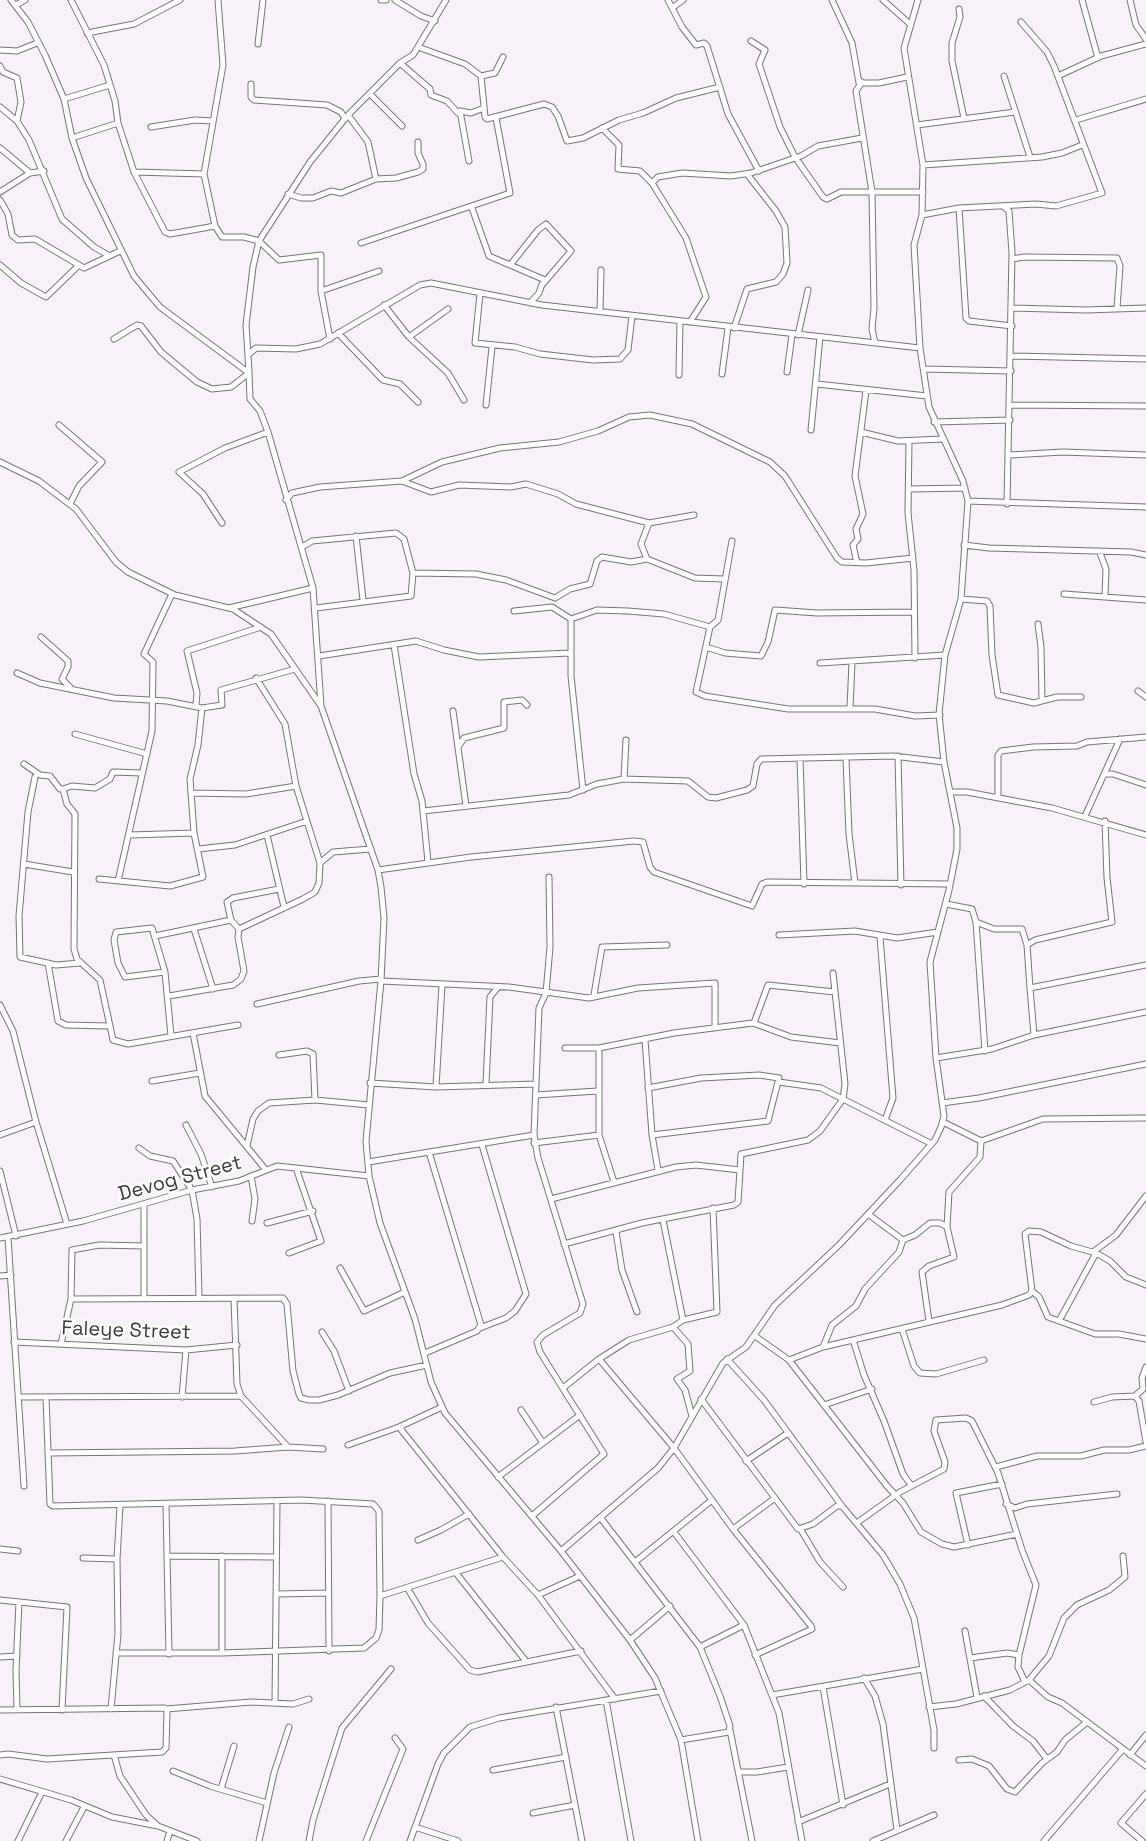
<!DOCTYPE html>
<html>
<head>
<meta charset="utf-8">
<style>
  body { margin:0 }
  canvas { display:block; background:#f8f1f9 }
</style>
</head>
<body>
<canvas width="1146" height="1841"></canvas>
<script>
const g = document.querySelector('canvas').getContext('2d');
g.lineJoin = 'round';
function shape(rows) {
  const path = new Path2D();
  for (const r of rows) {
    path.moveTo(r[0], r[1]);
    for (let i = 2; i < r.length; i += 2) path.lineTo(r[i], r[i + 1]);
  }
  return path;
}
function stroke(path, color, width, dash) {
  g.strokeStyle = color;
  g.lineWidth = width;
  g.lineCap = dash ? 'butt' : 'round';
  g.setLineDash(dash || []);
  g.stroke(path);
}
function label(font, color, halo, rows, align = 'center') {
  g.font = font + ' "Space Grotesk",sans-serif';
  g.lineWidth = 5;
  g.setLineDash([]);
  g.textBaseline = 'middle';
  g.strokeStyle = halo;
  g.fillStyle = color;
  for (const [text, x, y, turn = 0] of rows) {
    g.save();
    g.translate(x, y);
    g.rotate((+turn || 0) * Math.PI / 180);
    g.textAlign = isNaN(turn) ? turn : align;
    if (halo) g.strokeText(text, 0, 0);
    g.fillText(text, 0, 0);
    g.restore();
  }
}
const minor = shape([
  [11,0,28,22,45,55,64,99,72,138,86,178,134,276,160,307,249,373,250,399,260,411,268,432,313,588,321,706,378,870,381,887,384,918,381,981,366,1141,369,1176,380,1223,415,1319,431,1382,445,1413,561,1551,630,1640,655,1678,681,1740,698,1841],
  [71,0,104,65,115,101,118,123],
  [218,0,223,65,204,174,215,226,222,237,244,237,259,241,279,260,321,255,321,291,330,339],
  [381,0,386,0],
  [395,0,421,16,435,21],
  [668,0,682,27,696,45,704,43,707,46,728,114,759,171],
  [832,0,852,43,859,83,879,83,907,77],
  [883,0,910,24],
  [918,0,904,48,923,165,922,215,914,245,920,348],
  [1082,0,1098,58],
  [1130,0,1136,25,1146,39],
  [16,5,25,0],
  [672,8,683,0],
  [959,9,960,17,952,43,952,61,964,118],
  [87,33,134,24,180,0],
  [751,41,765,50,759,64,780,127,795,157,823,197,827,199,841,192,923,192],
  [258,44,263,0],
  [418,47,465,64,481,76,485,117,487,119,544,104,552,107,558,116,567,141,583,138,619,120,643,113,676,98,720,87],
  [0,50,17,51,37,43],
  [400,63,430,89,431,95,447,101,458,113,460,111,469,161],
  [0,66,3,72,17,78,21,102,17,121],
  [481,76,495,73,503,57],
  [1004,76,1030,157],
  [1058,76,1101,56,1146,44],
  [862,82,856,91,872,192,874,308,872,329,875,343],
  [251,84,251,97,254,100,327,105,341,112,345,119],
  [370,94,402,126],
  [64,99,110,85],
  [0,107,17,121,29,140,62,219,94,247,108,255],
  [460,111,471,113,484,108],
  [348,115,368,142,376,179],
  [1076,120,1146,99],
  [917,125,1015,112],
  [151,127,195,120,213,121],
  [602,128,619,145,618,169,640,171,652,183,686,238,706,297,690,322],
  [72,138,118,123,134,172,165,232,170,234,215,226],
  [0,148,30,173],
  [923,165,1042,157,1062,153,1082,145],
  [134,172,204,174],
  [652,183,658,177,682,173,731,176,751,173,801,156,818,146,862,138],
  [0,192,30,173,44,171],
  [288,194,301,198,313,198,331,191,341,193,376,179,396,178,418,172,423,169,423,164,418,153,418,142],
  [0,200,8,214,12,235,18,240,35,239,84,268,120,251],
  [1003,206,1009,211,1012,253,1007,504],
  [472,208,489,256,545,280],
  [959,208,966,318,969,321,1012,326],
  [922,215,959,208,1036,204,1056,206,1102,193,1054,66,1047,52,1021,22],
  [361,243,510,193,496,118],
  [1012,259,1024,257,1117,258,1120,266,1117,308],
  [511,264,538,230,546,224,571,251,542,285],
  [0,265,21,283,46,297,78,266],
  [321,291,379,271],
  [480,294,475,343,515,347,540,354,593,360,620,359,628,350,632,316],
  [530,303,539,293,542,284],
  [384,305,409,337,448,373,464,400],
  [1012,308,1086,310,1146,308],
  [600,311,601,270],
  [734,328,747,289,776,282,783,274,787,263,785,227,776,211,747,174],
  [338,333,383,380,400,384,418,402],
  [798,335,808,290],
  [409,337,448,309],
  [114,339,137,325,141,326,161,352,197,382,212,389,231,387,249,373,248,355,256,348,296,349,320,344,420,285,431,283,542,305,920,348,929,407,963,481,968,501,961,599,945,655,939,714,944,762,957,828,957,849,949,890,930,962,936,1058,944,1116,941,1127,935,1140,900,1180,839,1245,775,1305,746,1347,723,1363,674,1448,658,1468,561,1551],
  [248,355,246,325,253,267,259,241,310,162,348,115,400,63,413,55,446,0],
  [1012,356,1146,359],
  [925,369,1011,371],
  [787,372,792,335],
  [722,374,728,328],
  [679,375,680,321],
  [817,384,927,396],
  [486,405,492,347],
  [1010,405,1146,406],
  [934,422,1010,420],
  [59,425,102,462,79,486,70,504],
  [811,430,820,337],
  [861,432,898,441,942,439],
  [909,441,908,513,914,570,915,658],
  [1010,455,1063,452,1146,455],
  [0,462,39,481,76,509,116,562,128,572,175,595,233,609,271,634,321,706],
  [402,481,431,492,459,485,511,487,526,484,558,494,576,504,649,523,694,515],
  [910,489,965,488],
  [286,500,292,493,320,487,402,481,442,462,500,448,559,442,598,431,629,417,650,415,692,424,770,462,785,476,837,558,842,562,866,563,913,558],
  [968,501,1146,507],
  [222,523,203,494,179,472,225,448,268,432],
  [356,536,363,600],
  [732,541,718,620,710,627,696,692,705,696,788,709,875,709,915,716,940,715],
  [964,545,989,548,1131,552,1146,555],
  [302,547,312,541,396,533,404,539,413,573,411,596,316,608],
  [1100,553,1106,569,1105,596],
  [647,559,641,544,649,523],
  [857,563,853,545,858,539,856,529,863,514,855,476,866,391],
  [413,573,476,574,506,580,555,598,570,589,590,584,597,561,602,557,631,562,647,559,695,578,724,579],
  [1064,594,1146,600],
  [961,599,987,601,990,606,992,655,998,695,1034,703,1057,697,1081,697],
  [229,608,313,588],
  [514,611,552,607,571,619],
  [571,619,571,676,583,790],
  [571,619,597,610,628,611,664,614,710,627],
  [1038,624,1041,647,1042,701],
  [41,637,68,661,68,667,62,679,70,687],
  [394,645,414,774,422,801,428,862],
  [706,647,725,653,761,656,768,642,775,610,817,613,914,612],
  [319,656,416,641,444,650,479,657,570,653],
  [820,663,945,655],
  [17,673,40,683,114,698,167,701,202,708,222,705,221,690,295,669],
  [1138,691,1146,697],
  [196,705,197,693,187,651,261,627],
  [850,708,852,662],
  [453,711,466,806],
  [75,734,147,754],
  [458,747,464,738,504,728,504,702,522,700,527,705],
  [898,756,901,885],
  [800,758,804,884],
  [846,759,849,834,855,883],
  [24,764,40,775,50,776,60,789,63,789,67,804,75,814,74,949,77,959,100,980,113,1040,128,1044,238,1025],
  [1105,774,1113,774,1146,785],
  [35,777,28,812,19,916,20,957,56,965,80,963],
  [624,779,626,740],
  [63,789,72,786,95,788,110,779,113,772,142,773],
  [952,792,967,792,1052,808,1146,835],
  [191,793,246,794,296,786],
  [998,798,998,755,1001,751,1033,747,1077,746,1087,742,1146,737],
  [423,811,569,795,597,784,624,779,688,781,708,797,716,798,747,790,753,786,757,764,761,759,893,756,944,762],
  [1085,816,1120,739],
  [130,835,194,833],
  [267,835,284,907],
  [198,849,235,845,307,821],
  [320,863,333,852,371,849],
  [24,864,73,872],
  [378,870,471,857,634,841,643,842,650,867,654,872,752,906,762,884,767,882,950,884],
  [99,879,170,886,203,877,194,833,190,779,198,745,202,708],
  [118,881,152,731,153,662,144,654,172,594],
  [946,904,972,909,976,922,985,1051],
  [976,922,994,929,1022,929,1027,945,1030,988],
  [194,929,213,989],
  [239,929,303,899,315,892,319,883,320,863,296,786,285,724,256,678],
  [779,935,855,931,897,938,938,932],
  [155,936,231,920],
  [880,937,893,1098,885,1120],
  [1027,945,1035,940,1112,922,1107,878,1105,821],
  [48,963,58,1021,66,1025,109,1026],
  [165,972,125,977,118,963,114,940,116,932,152,928,165,972,171,1036],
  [381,981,509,987,589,998,638,988,715,983,715,1028],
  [594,995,602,947,667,945],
  [169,996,233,985,241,979,244,971,238,937,239,929,231,920,227,902,233,898,279,889],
  [257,1004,359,981,381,979],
  [0,1005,13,1031,36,1122,0,1135],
  [754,1023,768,985,835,992],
  [193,1033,205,1096,266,1170],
  [1034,1035,1146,1012],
  [645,1040,652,1135,658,1170],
  [565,1048,599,1048,674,1033,753,1023,791,1037,840,1043],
  [599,1048,599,1135,614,1182],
  [279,1055,307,1051,313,1054,315,1100],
  [936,1058,992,1049,1034,1035,1030,988,1146,965],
  [152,1081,200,1073],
  [779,1082,821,1088,932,1144],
  [370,1083,436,1087,536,1084],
  [486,1084,490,997,498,987],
  [436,1087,442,985],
  [648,1088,701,1078,759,1075,779,1078,768,1121,652,1135],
  [536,1095,597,1091],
  [942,1103,979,1098,1146,1064],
  [36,1122,67,1224],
  [943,1122,981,1141,1043,1119,1146,1118],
  [186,1125,201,1154,212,1187],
  [534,1143,599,1135],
  [247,1146,253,1119,258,1111,269,1103,315,1100,369,1105],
  [139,1148,150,1156,173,1161,192,1190,197,1219,199,1297],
  [368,1162,534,1135],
  [0,1171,16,1236],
  [251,1176,255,1199,252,1221],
  [551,1199,676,1167,696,1165,740,1170],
  [144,1204,144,1298],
  [868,1214,903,1240],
  [663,1220,683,1320],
  [267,1223,313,1211],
  [616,1232,622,1270,637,1312],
  [0,1238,83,1221,192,1190,239,1181,277,1166,369,1176],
  [8,1238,24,1486],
  [903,1240,915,1235,930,1223,940,1223,947,1227],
  [564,1244,642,1223,734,1205,738,1202,741,1154,808,1140,820,1131,843,1099,845,1084,833,973],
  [1093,1252,1116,1235,1146,1196],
  [289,1253,321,1241,296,1168],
  [340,1268,364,1311,405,1292],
  [0,1276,11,1275],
  [1146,1285,1126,1277,1110,1261,1096,1253,1071,1246,1041,1232,1029,1231,1025,1234,1032,1291,1039,1297,1048,1317,1095,1334,1119,1334,1146,1339],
  [234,1298,237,1384,241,1396,288,1447,323,1449],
  [71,1299,283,1298,287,1304,293,1371,299,1394,301,1398,309,1400,319,1400,338,1395,390,1373,427,1365],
  [929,1321,922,1272,929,1266,954,1257,947,1227,949,1192,980,1157,981,1141],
  [1059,1321,1096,1253],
  [673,1327,688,1344,690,1371,677,1379,685,1390,692,1416],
  [480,1328,506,1318,515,1311,526,1294,482,1145],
  [902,1329,914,1366,920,1373,936,1374,984,1360],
  [322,1332,334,1351,349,1391],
  [755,1336,789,1360,887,1486,903,1503,921,1532,942,1544,954,1547,1017,1534],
  [853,1340,864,1375,884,1421,903,1474,911,1485],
  [14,1342,186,1350,237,1345],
  [61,1344,71,1299,72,1250,99,1245,144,1246],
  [823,1347,832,1325,856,1306,865,1289,899,1252,903,1240],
  [425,1353,477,1331,481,1325,429,1152],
  [599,1359,674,1448,733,1529,811,1626,812,1629,755,1655],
  [727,1359,764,1400,842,1506],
  [789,1360,823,1347,1002,1305,1029,1295,1032,1291],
  [563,1388,599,1359,629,1340,673,1327,683,1320,717,1312,713,1208],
  [1135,1396,1143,1389,1142,1378,1146,1367],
  [19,1397,241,1396],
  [46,1397,50,1504,53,1506,301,1500,373,1504,379,1511,380,1596,503,1557],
  [182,1397,186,1350],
  [701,1399,798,1529,813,1524,837,1506,842,1506,883,1555,900,1584,914,1618,934,1730,934,1748],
  [1094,1402,1112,1397,1135,1396,1139,1401,1146,1442],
  [824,1405,872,1389],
  [521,1410,543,1443],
  [399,1427,503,1557,538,1595,615,1699],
  [348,1445,399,1427,442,1407],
  [49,1453,235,1451,288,1447],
  [746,1461,788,1433],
  [996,1467,1037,1456,1081,1456,1104,1450,1129,1450,1146,1446],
  [498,1477,580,1415],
  [328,1501,329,1651],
  [1006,1504,1015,1508,1027,1504,1117,1494],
  [166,1505,169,1654],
  [532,1516,604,1454,540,1352,537,1342,543,1335,580,1313,583,1304,538,1158,534,1135,539,1008,546,993,550,947,549,877],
  [600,1517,700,1647,720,1696,730,1726,729,1732,681,1740],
  [858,1522,900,1492,944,1469,945,1462,934,1431,936,1420,966,1418,972,1421,998,1473,1022,1550,1036,1585,1019,1655,1018,1667,1025,1682],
  [733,1529,775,1498],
  [801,1530,820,1562,843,1587],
  [674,1532,744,1625,779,1713,802,1841],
  [418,1540,441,1530,469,1514],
  [968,1545,956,1493,1002,1484],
  [0,1549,18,1551],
  [169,1556,276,1557],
  [83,1558,117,1559],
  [635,1562,712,1500],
  [456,1573,525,1660],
  [408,1589,428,1623,470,1670,477,1672,581,1651],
  [276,1594,328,1593],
  [538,1595,580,1576],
  [0,1600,67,1607,62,1710],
  [965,1631,977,1697],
  [630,1640,670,1606],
  [700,1647,744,1625],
  [116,1653,222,1653,364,1648,376,1638,379,1630,380,1596],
  [222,1653,222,1556],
  [0,1657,17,1656],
  [970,1658,1007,1653,1019,1655],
  [864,1678,875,1696,883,1724,897,1830],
  [1029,1680,1049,1656,1064,1618,1077,1605,1109,1590,1125,1577,1123,1556],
  [823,1687,843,1805],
  [772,1695,923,1669],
  [984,1696,1013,1726,1033,1741,1047,1759],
  [606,1700,631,1841],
  [275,1703,277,1502],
  [556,1707,582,1841],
  [929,1707,956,1704,1010,1690,1029,1680,1048,1697,1062,1703,1146,1766],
  [111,1709,118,1634,117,1559,120,1506],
  [166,1709,251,1702,293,1704,309,1699],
  [0,1710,165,1708,167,1711,166,1748,162,1752,47,1759,8,1754,0,1755],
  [17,1710,16,1670,19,1602],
  [730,1730,752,1841],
  [114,1755,120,1776,146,1815,158,1826,197,1841],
  [1130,1755,1146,1735],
  [959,1760,972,1759,989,1766,1007,1789,1015,1792,1042,1763,1057,1752,1065,1740,1087,1722],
  [493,1770,566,1757],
  [173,1771,210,1786,267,1803],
  [739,1772,757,1772,788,1767],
  [0,1779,71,1800,112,1817,158,1826],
  [221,1789,234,1746],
  [533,1813,575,1805],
  [798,1822,890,1784],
  [415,1827,458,1841],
  [18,1841,42,1792],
  [66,1841,84,1807],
  [167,1841,170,1831],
  [259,1841,274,1773,289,1727],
  [309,1841,313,1820,342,1728,391,1669],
  [366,1841,403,1749,395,1738],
  [410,1841,438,1764,444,1753,470,1727,499,1718,661,1691],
  [873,1841,934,1815],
  [1044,1841,1123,1749],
  [1142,1841,1121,1823,1146,1794]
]);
stroke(minor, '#79737b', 7);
stroke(minor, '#fff', 5);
label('20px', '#3b393c', '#fff', [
  ["Devog Street",180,1179,-15],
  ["Faleye Street",126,1331,2]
]);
</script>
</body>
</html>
